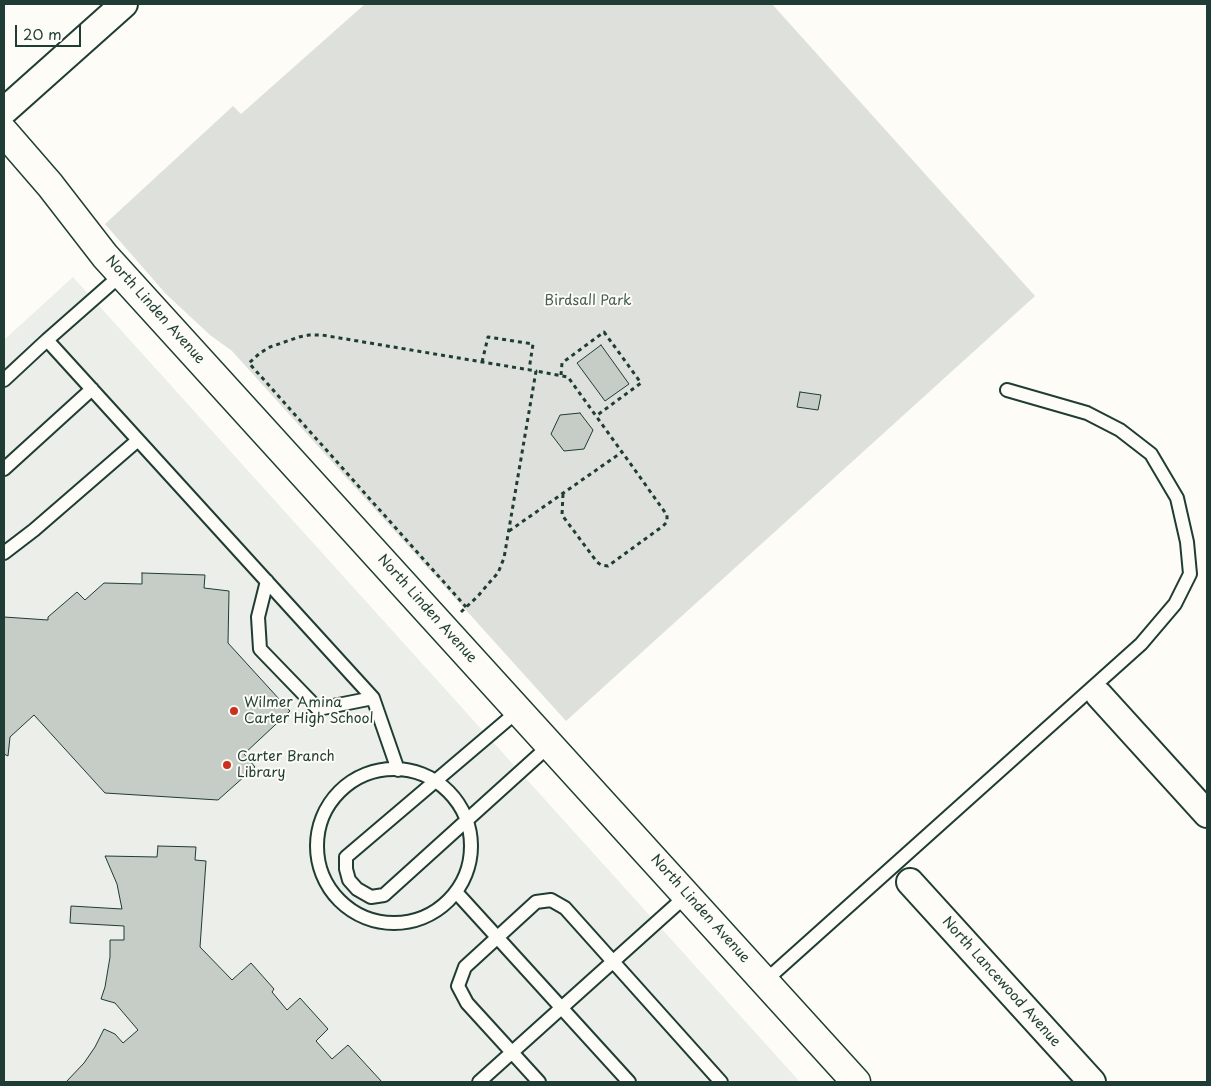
<!DOCTYPE html>
<html>
<head>
<meta charset="utf-8">
<style>
  body { margin:0 }
  #map { position:relative; width:1211px; height:1086px; overflow:hidden; background:#fdfcf7; font-family:"Playpen Sans",sans-serif }
  canvas { display:block }
  .frame { position:absolute; inset:0; border:5px solid #1f3d34; pointer-events:none }
  .scale { position:absolute; left:15px; top:25px; width:66px; height:22px; box-sizing:border-box; border:2px solid #1f3d34; border-top:0; padding-left:6px; font-size:15px; line-height:18px; white-space:nowrap; color:#1f3d34; -webkit-text-stroke:4px #fdfcf7; paint-order:stroke }
</style>
</head>
<body>
<div id="map">
<canvas width="1211" height="1086"></canvas>
<div class="frame"></div>
<div class="scale">20 m</div>
</div>
<script>
const g = document.querySelector('canvas').getContext('2d');
g.lineJoin = 'round';
function paint(path, color) {
  g.fillStyle = color;
  g.fill(path, 'evenodd');
}
function shape(rows) {
  const path = new Path2D();
  for (const r of rows) {
    if (r.length === 3) {
      path.moveTo(r[0] + r[2], r[1]);
      path.arc(r[0], r[1], r[2], 0, 2 * Math.PI);
      continue;
    }
    path.moveTo(r[0], r[1]);
    for (let i = 2; i < r.length; i += 2) path.lineTo(r[i], r[i + 1]);
  }
  return path;
}
function stroke(path, color, width, dash) {
  g.strokeStyle = color;
  g.lineWidth = width;
  g.lineCap = dash ? 'butt' : 'round';
  g.setLineDash(dash || []);
  g.stroke(path);
}
function label(font, color, halo, rows, align = 'center') {
  g.font = font + ' "Playpen Sans",sans-serif';
  g.lineWidth = 4;
  g.setLineDash([]);
  g.textBaseline = 'middle';
  g.strokeStyle = halo;
  g.fillStyle = color;
  for (const [text, x, y, turn = 0] of rows) {
    g.save();
    g.translate(x, y);
    g.rotate((+turn || 0) * Math.PI / 180);
    g.textAlign = isNaN(turn) ? turn : align;
    if (halo) g.strokeText(text, 0, 0);
    g.fillText(text, 0, 0);
    g.restore();
  }
}
paint(shape([
  [73,277,800,1082,4,1082,4,340]
]), '#eceee9');
paint(shape([
  [365,4,772,4,1035,296,566,721,232,351,210,335,166,294,105,224,233,106,241,114]
]), '#dde0db');
const building = shape([
  [601,345,629,384,605,401,577,363,601,345],
  [800,392,821,395,818,410,797,407,800,392],
  [580,413,593,430,584,449,564,451,551,434,560,415,580,413],
  [142,573,205,575,204,588,229,591,228,643,290,711,244,754,255,767,218,800,105,793,34,715,10,737,8,756,4,754,4,606,4,617,48,620,48,617,77,592,85,600,104,583,142,584,142,573],
  [158,846,196,847,195,860,206,861,200,947,232,980,251,963,274,989,272,992,287,1010,300,998,328,1029,316,1041,332,1059,348,1045,382,1082,66,1082,84,1063,95,1047,104,1029,115,1034,123,1043,138,1030,115,1003,101,999,105,987,110,957,110,940,124,940,124,926,70,923,71,906,122,909,117,884,105,856,157,857,158,846]
]);
paint(building, '#c6cdc7');
stroke(building, '#1f3d34', 1);
const service = shape([
  [122,274,47,340,373,698,398,770],
  [4,380,47,340],
  [4,469,92,389],
  [4,553,34,530,138,440],
  [267,581,258,617,260,649,318,709,373,698],
  [519,710,346,857,346,869,349,880,357,889,371,897,384,895,550,745],
  [394,846,77],
  [456,892,629,1082],
  [765,981,1141,644,1175,604,1190,574,1187,542,1177,498,1151,454,1120,430,1087,413,1007,390],
  [479,1082,687,895],
  [539,1082,467,1003,458,986,465,967,536,902,551,900,565,908,721,1082]
]);
const minor = shape([
  [4,111,124,4],
  [1099,695,1207,814],
  [910,882,1092,1082]
]);
const tertiary = shape([
  [4,132,50,185,105,256,856,1082]
]);
stroke(service, '#1f3d34', 16);
stroke(minor, '#1f3d34', 30);
stroke(tertiary, '#1f3d34', 31);
stroke(shape([
  [482,362,488,337,533,344,529,370],
  [561,375,562,363,604,332,641,383,596,416],
  [563,494,562,515,597,562,601,565,608,566,663,526,667,522,667,515,622,452],
  [509,531,622,452,568,377,536,371],
  [461,612,478,596,489,583,498,573,504,558,536,371,322,335,309,335,299,337,270,347,260,353,249,363,466,607]
]), '#1f3d34', 3, [4, 4]);
stroke(service, '#fdfcf7', 12);
stroke(minor, '#fdfcf7', 26);
stroke(tertiary, '#fdfcf7', 28);
for (const [x, y, r, color] of [
  [234,711,5,"#c8321e"],
  [227,765,5,"#c8321e"]
]) {
  const dot = new Path2D();
  dot.arc(x, y, r, 0, 2 * Math.PI);
  g.fillStyle = color;
  g.fill(dot);
  stroke(dot, '#fdfcf7', 2);
}
label('14px', '#455e55', '#fdfcf7', [
  ["Birdsall Park",588,301]
]);
label('14px', '#1f3d34', '#fdfcf7', [
  ["North Linden Avenue",155,310,48],
  ["North Linden Avenue",427,609,48],
  ["North Linden Avenue",700,909,48],
  ["North Lancewood Avenue",1001,982,48]
]);
label('14px', '#1f3d34', '#fdfcf7', [
  ["Wilmer Amina",244,703],
  ["Carter High School",244,719],
  ["Carter Branch",237,757],
  ["Library",237,773]
], 'left');
</script>
</body>
</html>
